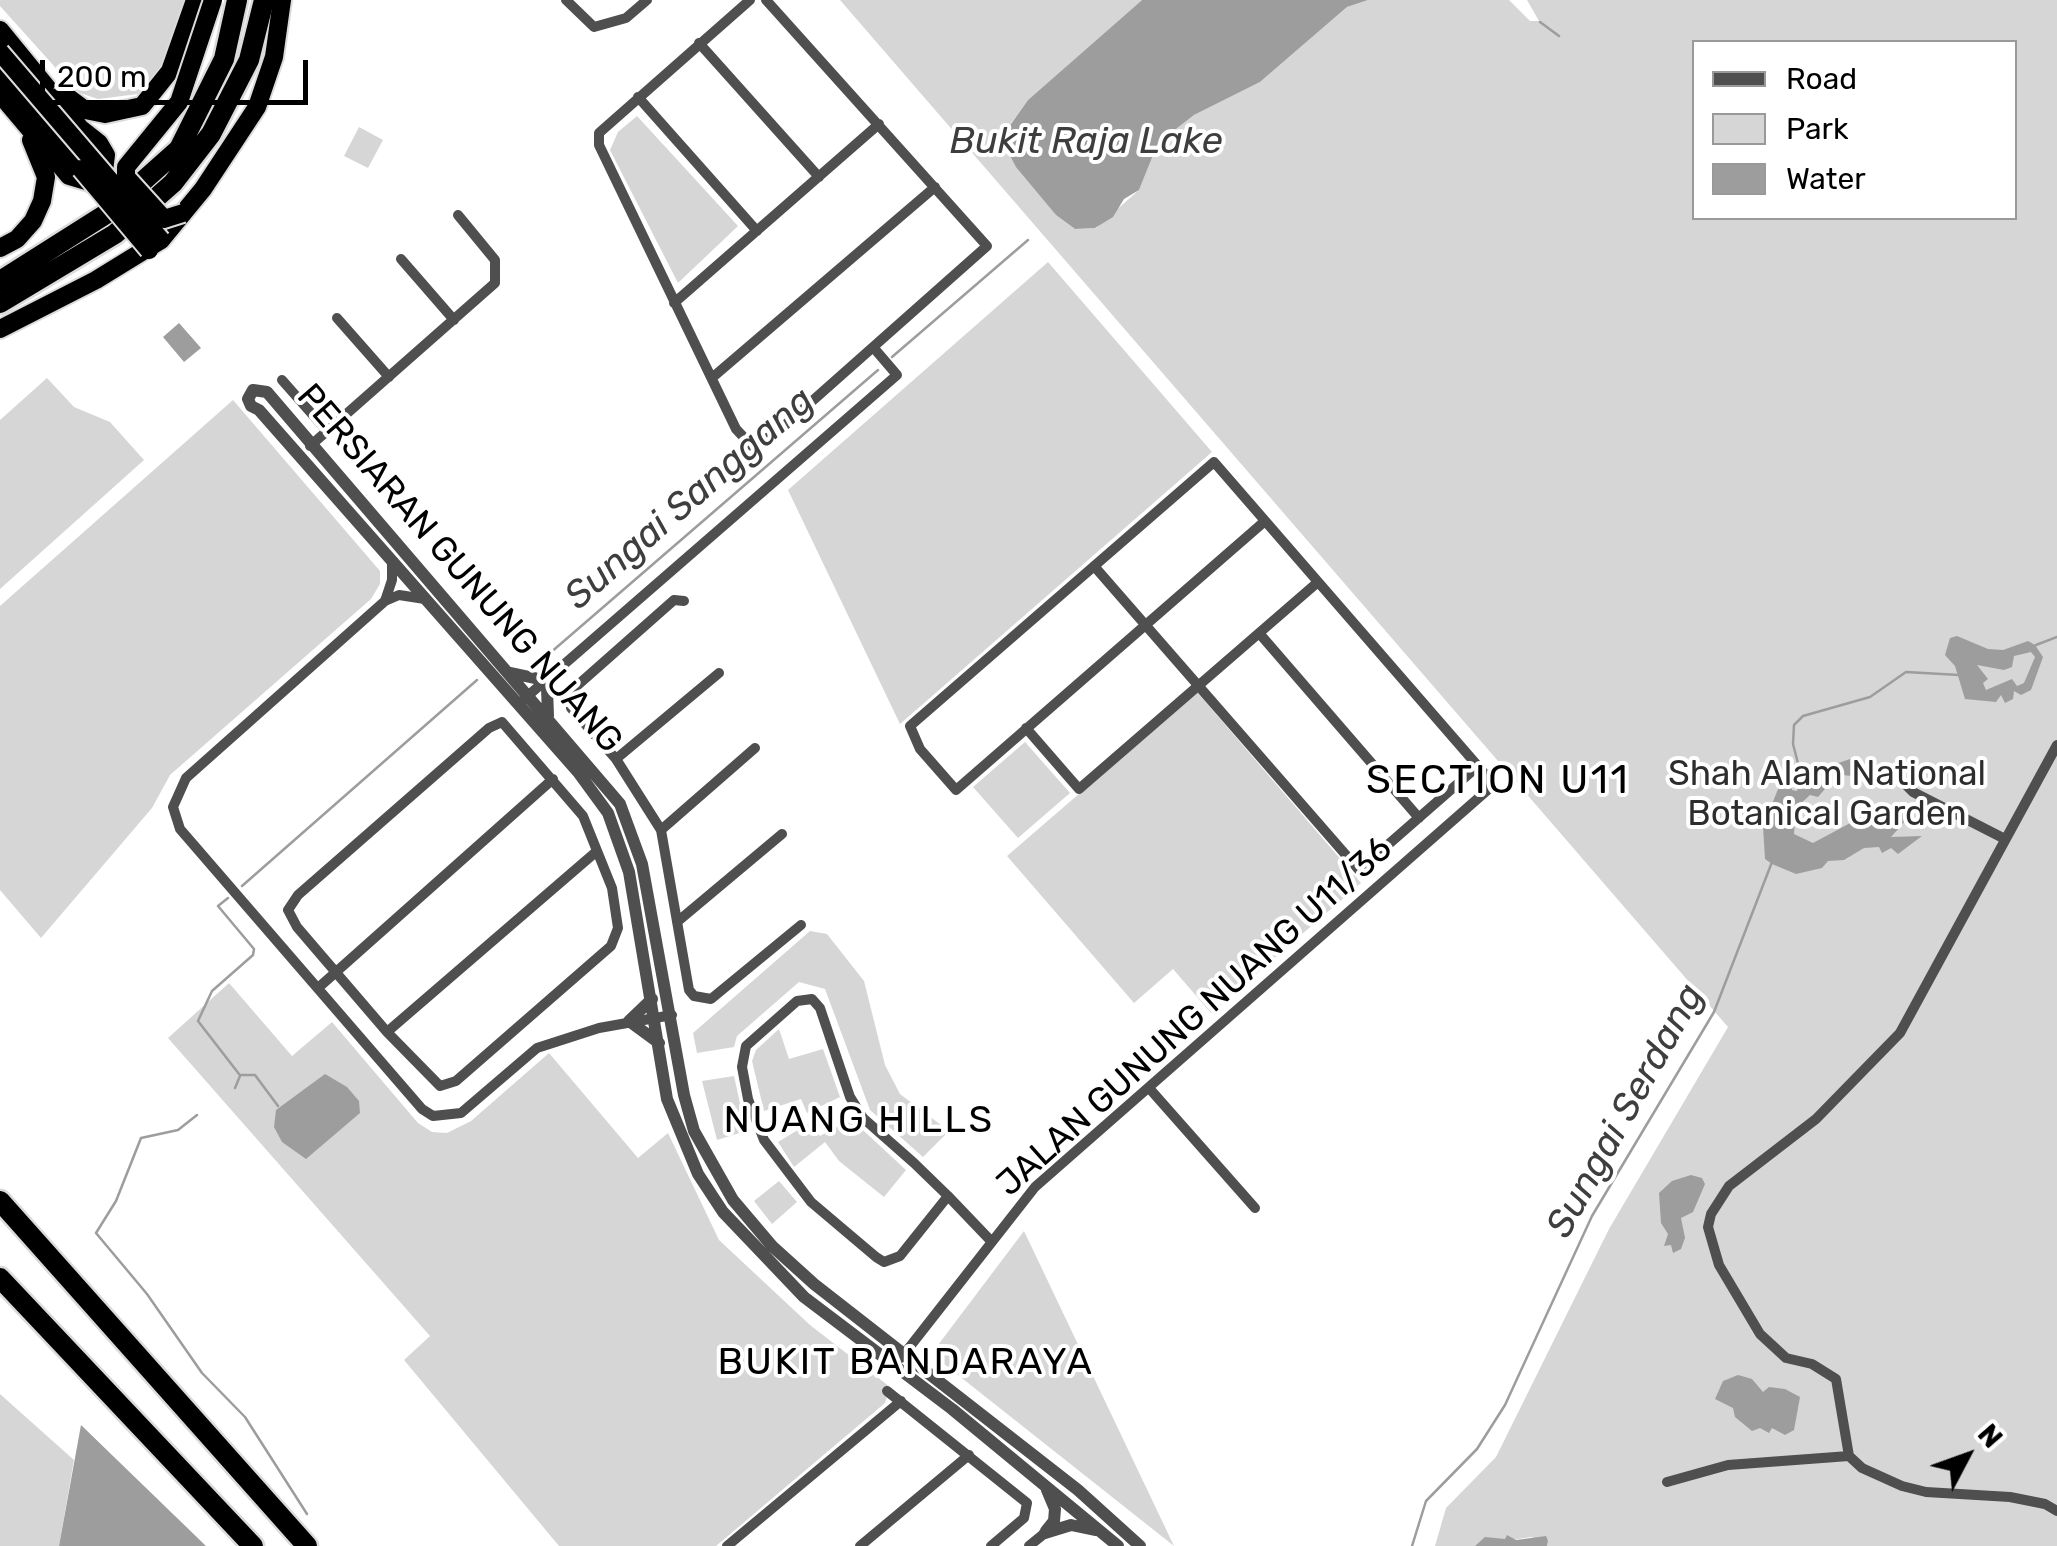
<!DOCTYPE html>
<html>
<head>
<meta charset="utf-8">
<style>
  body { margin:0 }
  #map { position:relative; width:2057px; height:1546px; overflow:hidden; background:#fff; font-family:Rubik,sans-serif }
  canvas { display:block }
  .legend { position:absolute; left:1692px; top:40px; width:325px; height:180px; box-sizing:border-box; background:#fff; border:2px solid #999; margin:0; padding:12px 18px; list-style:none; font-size:30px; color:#000 }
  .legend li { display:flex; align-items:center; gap:20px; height:50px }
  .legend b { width:50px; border:2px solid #999 }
  .north { position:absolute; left:1917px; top:1406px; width:100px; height:100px; -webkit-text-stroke:8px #fff; paint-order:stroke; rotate:49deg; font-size:28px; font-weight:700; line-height:40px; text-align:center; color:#000 }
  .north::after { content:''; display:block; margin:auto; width:35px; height:45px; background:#000; clip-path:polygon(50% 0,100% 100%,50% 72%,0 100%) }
  .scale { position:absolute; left:40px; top:60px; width:268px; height:45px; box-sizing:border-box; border:5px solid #000; border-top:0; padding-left:12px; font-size:30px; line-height:35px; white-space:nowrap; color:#000; -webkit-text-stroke:8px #fff; paint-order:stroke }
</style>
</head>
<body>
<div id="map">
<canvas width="2057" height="1546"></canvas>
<ul class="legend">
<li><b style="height:12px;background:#4f4f4f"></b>Road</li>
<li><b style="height:28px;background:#d6d6d6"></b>Park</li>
<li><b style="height:28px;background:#9d9d9d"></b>Water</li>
</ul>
<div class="north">N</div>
<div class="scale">200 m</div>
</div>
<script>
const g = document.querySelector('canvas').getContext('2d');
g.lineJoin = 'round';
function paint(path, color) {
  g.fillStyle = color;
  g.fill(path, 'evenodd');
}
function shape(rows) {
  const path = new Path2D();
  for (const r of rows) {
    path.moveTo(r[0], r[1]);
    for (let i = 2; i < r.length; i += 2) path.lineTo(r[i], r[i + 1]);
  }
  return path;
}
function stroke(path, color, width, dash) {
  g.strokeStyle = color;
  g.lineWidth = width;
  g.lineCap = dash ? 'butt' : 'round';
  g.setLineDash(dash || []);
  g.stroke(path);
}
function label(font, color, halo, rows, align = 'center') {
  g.font = font + ' Rubik,sans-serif';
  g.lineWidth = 8;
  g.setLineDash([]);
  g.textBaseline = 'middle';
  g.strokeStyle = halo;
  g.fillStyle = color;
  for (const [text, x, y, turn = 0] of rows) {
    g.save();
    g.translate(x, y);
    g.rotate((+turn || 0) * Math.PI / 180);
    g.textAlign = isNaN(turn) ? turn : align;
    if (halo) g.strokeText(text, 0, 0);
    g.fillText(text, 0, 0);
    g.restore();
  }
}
paint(shape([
  [0,0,190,0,160,81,138,94,98,99,80,93,63,76,0,6],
  [840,0,1142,0,1028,100,1001,137,1056,215,1075,229,1096,228,1139,190,1158,143,1194,115,1260,82,1347,7,1368,0,1509,0,1530,21,1539,21,1527,0,2057,0,2057,1546,1547,1546,1548,1541,1531,1537,1475,1546,1435,1546,1446,1508,1496,1457,1609,1229,1728,1027],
  [1694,42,2014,42,2014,218,1694,218],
  [637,116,738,226,678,283,610,150,618,132],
  [359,127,383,140,368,168,344,156],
  [1048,262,1212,452,900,724,788,490],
  [47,378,74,407,110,422,144,460,0,589,0,420],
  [233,400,380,571,380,584,371,599,170,775,152,808,41,938,0,890,0,606],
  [1197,692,1361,883,1211,1013,1173,969,1134,1003,1007,856],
  [1025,742,1070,793,1018,838,973,787],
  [810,931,827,934,864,981,885,1065,900,1094,949,1131,923,1157,870,1110,825,989,799,982,737,1036,734,1047,697,1053,693,1033],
  [229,983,292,1056,332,1022,418,1123,432,1132,447,1133,471,1121,549,1053,638,1158,668,1133,719,1240,810,1325,890,1387,885,1403,716,1546,559,1546,404,1360,430,1336,168,1038],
  [779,1029,789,1059,823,1049,840,1097,807,1113,801,1099,764,1111,752,1061,756,1050],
  [734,1076,746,1131,717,1140,702,1081],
  [851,1119,906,1170,884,1197,839,1161,825,1142,794,1167,778,1142,811,1122,820,1136],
  [779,1181,797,1202,772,1224,754,1201],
  [1024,1231,1174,1546,939,1360,938,1345],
  [0,1394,74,1460,59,1546,0,1546]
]), '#d6d6d6');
paint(shape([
  [1142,0,1368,0,1347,7,1260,82,1194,115,1158,143,1139,190,1124,199,1113,217,1095,228,1075,229,1056,215,1016,167,1001,138,1028,100],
  [179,323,201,348,184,362,163,337],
  [1957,636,1988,649,2003,650,2028,641,2035,645,2043,657,2031,690,2021,695,2014,691,2013,699,2005,703,2001,695,1996,702,1965,699,1955,666,1945,655,1950,638],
  [2031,652,2035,657,2024,683,2017,686,2012,679,1986,690,1983,683,1988,679,1977,665,2004,670,2012,667,2014,656],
  [1850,759,1871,769,1873,784,1863,777,1842,775,1839,784,1830,783,1818,797,1810,795,1796,808,1794,834,1813,843,1867,814,1883,814,1893,803,1907,819,1891,837,1922,836,1898,854,1891,848,1882,853,1879,847,1864,848,1844,860,1828,861,1822,868,1796,874,1772,864,1765,859,1763,826,1783,777,1791,772,1792,790,1797,791,1801,776],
  [325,1074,347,1087,359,1101,360,1113,306,1159,282,1142,274,1127,276,1110],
  [1691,1175,1702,1178,1705,1184,1693,1212,1681,1218,1685,1238,1681,1249,1673,1253,1671,1245,1664,1246,1668,1234,1661,1223,1659,1193,1672,1181],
  [1738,1375,1752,1379,1763,1392,1769,1387,1785,1389,1800,1397,1794,1430,1785,1435,1772,1428,1769,1433,1760,1428,1752,1431,1735,1417,1733,1408,1715,1399,1723,1381],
  [81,1425,206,1546,59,1546],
  [1507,1535,1516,1540,1546,1536,1548,1541,1547,1546,1475,1546,1485,1537,1505,1539]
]), '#9d9d9d');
stroke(shape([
  [1540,22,1559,36],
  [892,357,1028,240],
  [2036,645,2057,637],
  [535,666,878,370],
  [1801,775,1793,744,1794,725,1803,716,1870,697,1906,672,1959,675],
  [242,886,477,680],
  [228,898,218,906,254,949,253,955,212,991,198,1021,239,1074],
  [241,1075,255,1075,278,1106],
  [235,1088,240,1076],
  [197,1115,178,1130,141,1138,116,1201,96,1233,147,1294,202,1373,245,1417,307,1514],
  [1412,1546,1426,1501,1477,1449,1505,1405,1592,1216,1714,1012,1772,862]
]), '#9d9d9d', 2.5);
const trunk = shape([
  [0,30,80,128,99,143,106,155,104,171,89,182,69,176,0,94],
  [0,74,81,169],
  [61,92,85,110,105,114,142,106,170,71,195,0],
  [0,248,17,239,33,221,42,201,46,177,31,140],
  [0,329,96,280,161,240,203,189,257,107,274,57,282,0]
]);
const motorway = shape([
  [0,281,106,214,179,149,224,59,237,0],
  [0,303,115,234,173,183,211,134,249,60,264,0],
  [0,1201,307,1546],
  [0,1278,253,1546]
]);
stroke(trunk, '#dbdbdb', 22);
stroke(motorway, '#dbdbdb', 25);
stroke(shape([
  [566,0,594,27,626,18,647,0],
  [750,0,599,133,599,145,736,429,752,446,775,434,987,246,766,0],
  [699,43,819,177],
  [638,97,757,231],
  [401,259,454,320],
  [674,303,879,124],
  [337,318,389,377],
  [713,377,935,187],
  [282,380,327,431],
  [310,446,495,283,495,260,458,215],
  [1094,566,1359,870,1478,766],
  [425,599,399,595,385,601,186,778,173,807,180,829,422,1109,433,1116,461,1113,537,1048,599,1028,672,1015],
  [385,601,392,580,392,560],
  [684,601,674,600,571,691,571,708,616,759,661,830,689,990,694,996,711,999,801,925],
  [1259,633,1419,818],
  [523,700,897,375,873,347],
  [502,722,583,816,612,888,618,928,611,946,456,1081,440,1086,387,1032,297,927,288,910,298,895,489,728,502,722],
  [1026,728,1079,789,1318,582],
  [616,759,719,673],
  [1899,778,1913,792,2005,839],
  [661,830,755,748],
  [677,922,782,834],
  [318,988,553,779],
  [387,1032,597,851],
  [1149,1088,1255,1208],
  [948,1196,900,1256,884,1262,876,1257,811,1202,764,1140,748,1099,742,1067,746,1046,797,1001,812,999,820,1008,850,1097,863,1118,914,1163,948,1196,991,1241],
  [901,1358,1035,1187,1491,787,1490,780,1214,462,910,726,920,749,956,790,1265,521],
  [887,1391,1027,1503,1024,1518,991,1546],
  [1849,1456,1836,1379,1812,1364,1786,1358,1760,1334,1719,1265,1708,1227,1711,1214,1729,1186,1816,1119,1900,1033,2057,745],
  [1667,1482,1728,1465,1849,1456,1862,1468,1902,1486,1926,1492,2010,1497,2045,1504,2057,1511],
  [727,1546,901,1401],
  [860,1546,969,1455],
  [1029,1546,1045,1533]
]), '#4f4f4f', 10);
stroke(shape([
  [511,673,539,679,552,674],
  [548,716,547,688,552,674],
  [652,999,629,1021,659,1043],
  [1046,1531,1054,1521,1055,1509,1047,1490],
  [1045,1533,1071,1525,1095,1530],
  [1118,1546,952,1409,804,1297,723,1212,698,1174,667,1099,629,872,608,813,578,772,259,410,251,406,248,399,253,390,267,392,620,804,642,864,684,1095,694,1131,733,1200,772,1246,814,1284,1078,1490,1140,1546]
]), '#4f4f4f', 12);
stroke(trunk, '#000', 18);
stroke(motorway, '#000', 20);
const trunkBridge = shape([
  [0,52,161,240],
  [81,169,149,250],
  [183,213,164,219,126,177,126,167,179,102,213,0]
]);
stroke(trunkBridge, '#dbdbdb', 22, []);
stroke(trunkBridge, '#000', 18);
label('35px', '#000', '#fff', [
  ["PERSIARAN GUNUNG NUANG",459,569,49],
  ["JALAN GUNUNG NUANG U11/36",1195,1017,-42]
]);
label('35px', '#2d2d2d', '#fff', [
  ["Shah Alam National",1827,775],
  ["Botanical Garden",1827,815]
]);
label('italic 38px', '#3e3e3e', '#fff', [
  ["Bukit Raja Lake",1086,142],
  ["Sungai Sanggang",690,499,-41],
  ["Sungai Serdang",1626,1111,-61]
]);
g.letterSpacing = '2.5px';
label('38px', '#000', '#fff', [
  ["NUANG HILLS",859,1121],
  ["BUKIT BANDARAYA",906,1363]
]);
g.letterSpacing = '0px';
g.letterSpacing = '2.5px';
label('40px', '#000', '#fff', [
  ["SECTION U11",1498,781]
]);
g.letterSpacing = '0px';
</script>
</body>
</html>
